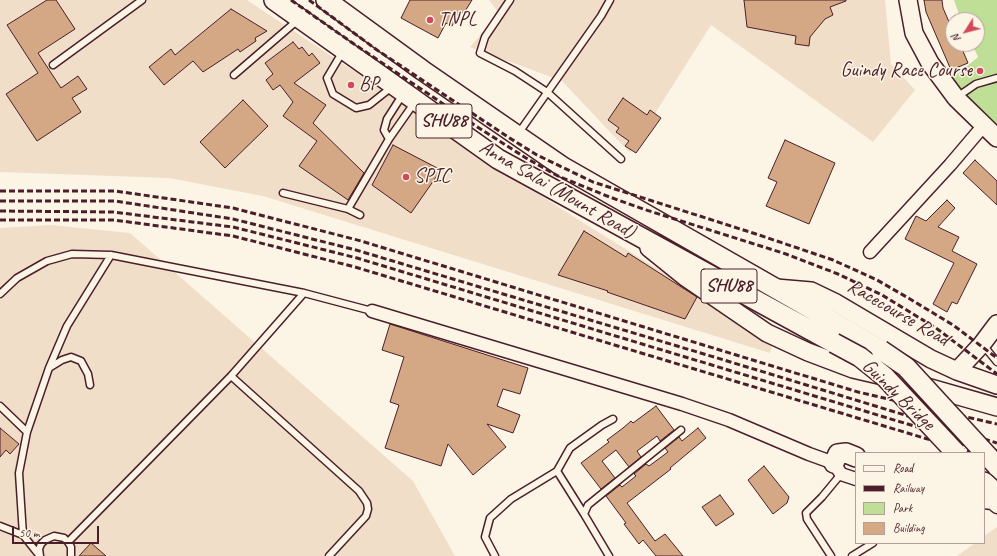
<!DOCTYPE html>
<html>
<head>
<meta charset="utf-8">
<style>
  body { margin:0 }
  #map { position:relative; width:997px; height:556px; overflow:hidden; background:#fcf5e5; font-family:Caveat,sans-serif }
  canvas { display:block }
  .legend { position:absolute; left:855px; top:452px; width:130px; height:92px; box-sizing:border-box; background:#fcf5e5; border:1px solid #b59f9b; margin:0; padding:5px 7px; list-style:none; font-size:12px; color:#4a1f2b }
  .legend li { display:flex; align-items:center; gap:8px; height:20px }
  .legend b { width:20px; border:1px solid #b59f9b }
  .north { position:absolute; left:945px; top:12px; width:40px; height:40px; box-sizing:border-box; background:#fcf5e5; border:1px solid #b59f9b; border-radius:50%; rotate:234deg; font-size:11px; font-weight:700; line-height:16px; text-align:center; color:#4a1f2b }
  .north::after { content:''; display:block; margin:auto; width:14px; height:18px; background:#d1495b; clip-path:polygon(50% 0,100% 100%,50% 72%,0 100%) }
  .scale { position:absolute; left:12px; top:526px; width:87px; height:18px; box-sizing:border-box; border:2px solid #4a1f2b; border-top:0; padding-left:5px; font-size:12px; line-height:14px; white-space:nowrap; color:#4a1f2b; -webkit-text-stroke:3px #fcf5e5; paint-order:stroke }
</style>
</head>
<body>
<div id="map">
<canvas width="997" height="556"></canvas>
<ul class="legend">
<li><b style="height:5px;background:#fcf5e5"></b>Road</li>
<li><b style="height:5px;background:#4a1f2b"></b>Railway</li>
<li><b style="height:11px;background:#bfde96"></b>Park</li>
<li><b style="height:11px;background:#d4a785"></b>Building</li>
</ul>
<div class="north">N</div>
<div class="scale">50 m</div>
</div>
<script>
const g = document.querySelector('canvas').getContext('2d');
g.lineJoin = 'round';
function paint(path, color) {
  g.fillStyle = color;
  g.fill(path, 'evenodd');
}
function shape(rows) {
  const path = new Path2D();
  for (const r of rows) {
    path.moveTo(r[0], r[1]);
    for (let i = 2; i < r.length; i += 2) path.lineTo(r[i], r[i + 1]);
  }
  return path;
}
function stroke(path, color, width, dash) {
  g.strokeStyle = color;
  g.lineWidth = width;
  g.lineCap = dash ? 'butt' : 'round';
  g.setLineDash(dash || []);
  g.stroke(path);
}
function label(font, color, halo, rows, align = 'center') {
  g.font = font + ' Caveat,sans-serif';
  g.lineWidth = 3;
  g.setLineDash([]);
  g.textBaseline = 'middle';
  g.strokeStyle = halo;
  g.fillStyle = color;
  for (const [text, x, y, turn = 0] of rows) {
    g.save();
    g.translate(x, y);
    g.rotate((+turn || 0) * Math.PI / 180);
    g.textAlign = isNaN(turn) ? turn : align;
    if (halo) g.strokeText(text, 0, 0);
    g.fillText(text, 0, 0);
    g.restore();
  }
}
paint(shape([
  [0,0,247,0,563,210,773,341,770,353,263,196,169,178,0,172],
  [489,0,885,0,891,64,915,90,873,142,711,25,630,153,562,81,470,47,499,13],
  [51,225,130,233,413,481,455,556,0,556,0,228],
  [997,527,997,556,957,556,975,543,984,543,984,536]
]), '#f0dec8');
paint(shape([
  [954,0,997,0,997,132,949,81,978,57,972,44,977,44,977,20,961,20]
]), '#bfde96');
const building = shape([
  [47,0,56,0,75,29,38,53,61,88,78,76,87,89,72,98,81,112,37,141,6,94,38,73,7,25,47,0],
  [410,0,472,0,464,13,460,11,452,26,446,23,438,38,401,18,410,0],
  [744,0,846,0,846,1,830,7,833,15,825,19,810,37,809,46,795,44,796,36,747,27,744,0],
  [924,0,942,0,943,8,953,31,953,44,960,44,968,63,951,70,926,12,924,0],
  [231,9,267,31,255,38,256,41,240,52,238,49,203,72,193,61,164,85,149,67,171,49,175,55,231,9],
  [293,42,299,49,302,47,309,56,312,53,320,63,294,83,326,105,313,123,364,173,348,200,299,166,317,141,283,116,293,102,280,85,273,90,266,80,273,74,265,63,293,42],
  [623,98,647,115,650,110,661,118,636,153,625,146,629,141,616,132,619,128,608,120,623,98],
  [243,100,268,126,225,168,200,142,243,100],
  [785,140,835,163,809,224,766,206,777,182,768,178,785,140],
  [393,145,441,170,411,213,372,185,393,145],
  [975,160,997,181,997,205,963,173,975,160],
  [947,200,955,208,938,227,959,237,952,251,977,264,957,304,952,302,947,312,933,304,954,263,905,239,916,216,926,221,947,200],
  [584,231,626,257,628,253,697,297,685,319,607,292,608,291,558,275,584,231],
  [390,324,528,368,520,394,503,389,497,406,520,415,513,433,487,424,506,447,473,475,448,444,441,466,385,448,399,405,390,402,404,357,382,350,390,324],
  [656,406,674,430,660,441,657,436,637,451,641,457,629,467,616,450,602,461,615,478,601,489,581,463,609,442,607,440,623,428,631,421,633,423,656,406],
  [0,428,19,444,10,454,6,450,0,457,0,428],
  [698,428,706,438,670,468,671,469,627,503,655,541,665,534,683,556,656,556,643,540,639,544,624,524,626,523,606,496,620,485,622,487,636,476,634,474,646,464,649,466,668,452,665,448,679,437,682,441,698,428],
  [764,466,789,497,787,503,773,514,748,480,764,466],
  [720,495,734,514,716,526,702,507,720,495],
  [91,543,106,556,79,556,91,543]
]);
paint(building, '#d4a785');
stroke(building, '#4a1f2b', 1);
const lane = shape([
  [510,0,485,37,480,53,515,71,547,92,621,159],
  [343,51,327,78,333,94,356,108,369,105,393,86],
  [53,65,142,0],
  [234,75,299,19],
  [957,97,976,84,997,78],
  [518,134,601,16,610,0],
  [389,139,384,130,387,119,403,94],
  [283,193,348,209,360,215],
  [348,209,389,139,410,109,414,101],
  [0,294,17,278,47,261,72,254,111,255,304,293,372,311],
  [983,345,997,362],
  [49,368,62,360,71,357,81,361,88,374,90,385],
  [231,376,359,491,367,503,368,509,366,516,329,556],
  [0,406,27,432],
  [557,471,570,448,602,425,613,419],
  [0,526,23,535,39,555],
  [23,535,19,473,27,432,49,368,67,326,111,255],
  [68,542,231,376,304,293],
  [40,556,39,549,41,544,45,540,54,536,64,538,68,542,71,547,71,556],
  [495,556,485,537,490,518,511,499,557,471,584,514],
  [609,556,584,514,588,505,681,430],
  [831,556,807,519,806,513,822,497,841,474],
  [852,556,873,543]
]);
const street = shape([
  [870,252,950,165,984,125],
  [372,311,682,404,729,420,809,454,834,463,841,474,856,479],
  [984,502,992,503,997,507]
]);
const secondary = shape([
  [908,0,914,33,930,63,956,98,997,138],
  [649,248,685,277,767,333,808,352,853,369,913,383,997,407],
  [776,288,811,291,836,303,931,359,957,371,997,385],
  [957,371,982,344,997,324]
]);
const primary = shape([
  [274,0,498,159,834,343],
  [326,0,422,70,563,167,815,311,881,350],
  [834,463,838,454,846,453,856,457],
  [984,482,997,494]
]);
stroke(lane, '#4a1f2b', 9);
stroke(street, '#4a1f2b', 15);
stroke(secondary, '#4a1f2b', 20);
stroke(primary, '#4a1f2b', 22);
stroke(lane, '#fcf5e5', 6);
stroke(street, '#fcf5e5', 12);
stroke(secondary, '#fcf5e5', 17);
stroke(primary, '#fcf5e5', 19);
stroke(shape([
  [291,0,354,44,479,128,526,158,558,176,607,196,643,209,786,254,838,274,882,295,936,328,997,374],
  [309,0,377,50,508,137,537,155,593,182,756,234,833,260,877,280,910,299,953,325,997,358],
  [0,191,115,191,233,208,361,241,858,392,997,424],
  [0,201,115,201,233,219,356,250,734,363,997,443],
  [0,211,113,212,233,227,357,258,997,451],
  [0,220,114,220,233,236,355,267,974,453],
  [984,456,997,460]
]), '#4a1f2b', 3, [6, 3]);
const primaryBridge = shape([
  [834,343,860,357,885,377,956,453],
  [881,350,906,367,997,466]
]);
stroke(primaryBridge, '#4a1f2b', 22, []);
stroke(primaryBridge, '#fcf5e5', 19);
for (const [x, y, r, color] of [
  [430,20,4,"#d1495b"],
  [980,71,4,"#d1495b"],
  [351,85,4,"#d1495b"],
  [406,177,4,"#d1495b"]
]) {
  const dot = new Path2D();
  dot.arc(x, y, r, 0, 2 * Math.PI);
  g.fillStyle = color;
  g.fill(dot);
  stroke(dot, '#fcf5e5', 1.5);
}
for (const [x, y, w] of [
  [444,121,56],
  [729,286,56]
]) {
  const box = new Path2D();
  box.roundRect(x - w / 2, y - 17, w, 34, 3);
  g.fillStyle = '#fcf5e5';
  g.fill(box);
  stroke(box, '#4a1f2b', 1);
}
label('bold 19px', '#4a1f2b', null, [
  ["SHU88",444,121],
  ["SHU88",729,286]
]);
label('20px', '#4a1f2b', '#fcf5e5', [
  ["TNPL",438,20],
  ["Guindy Race Course",972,71,"right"],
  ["BP",359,85],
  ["SPIC",414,177]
], 'left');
label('20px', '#4a1f2b', '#fcf5e5', [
  ["Anna Salai (Mount Road)",557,190,30],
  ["Racecourse Road",898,313,30],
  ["Guindy Bridge",898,395,44]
]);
</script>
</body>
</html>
